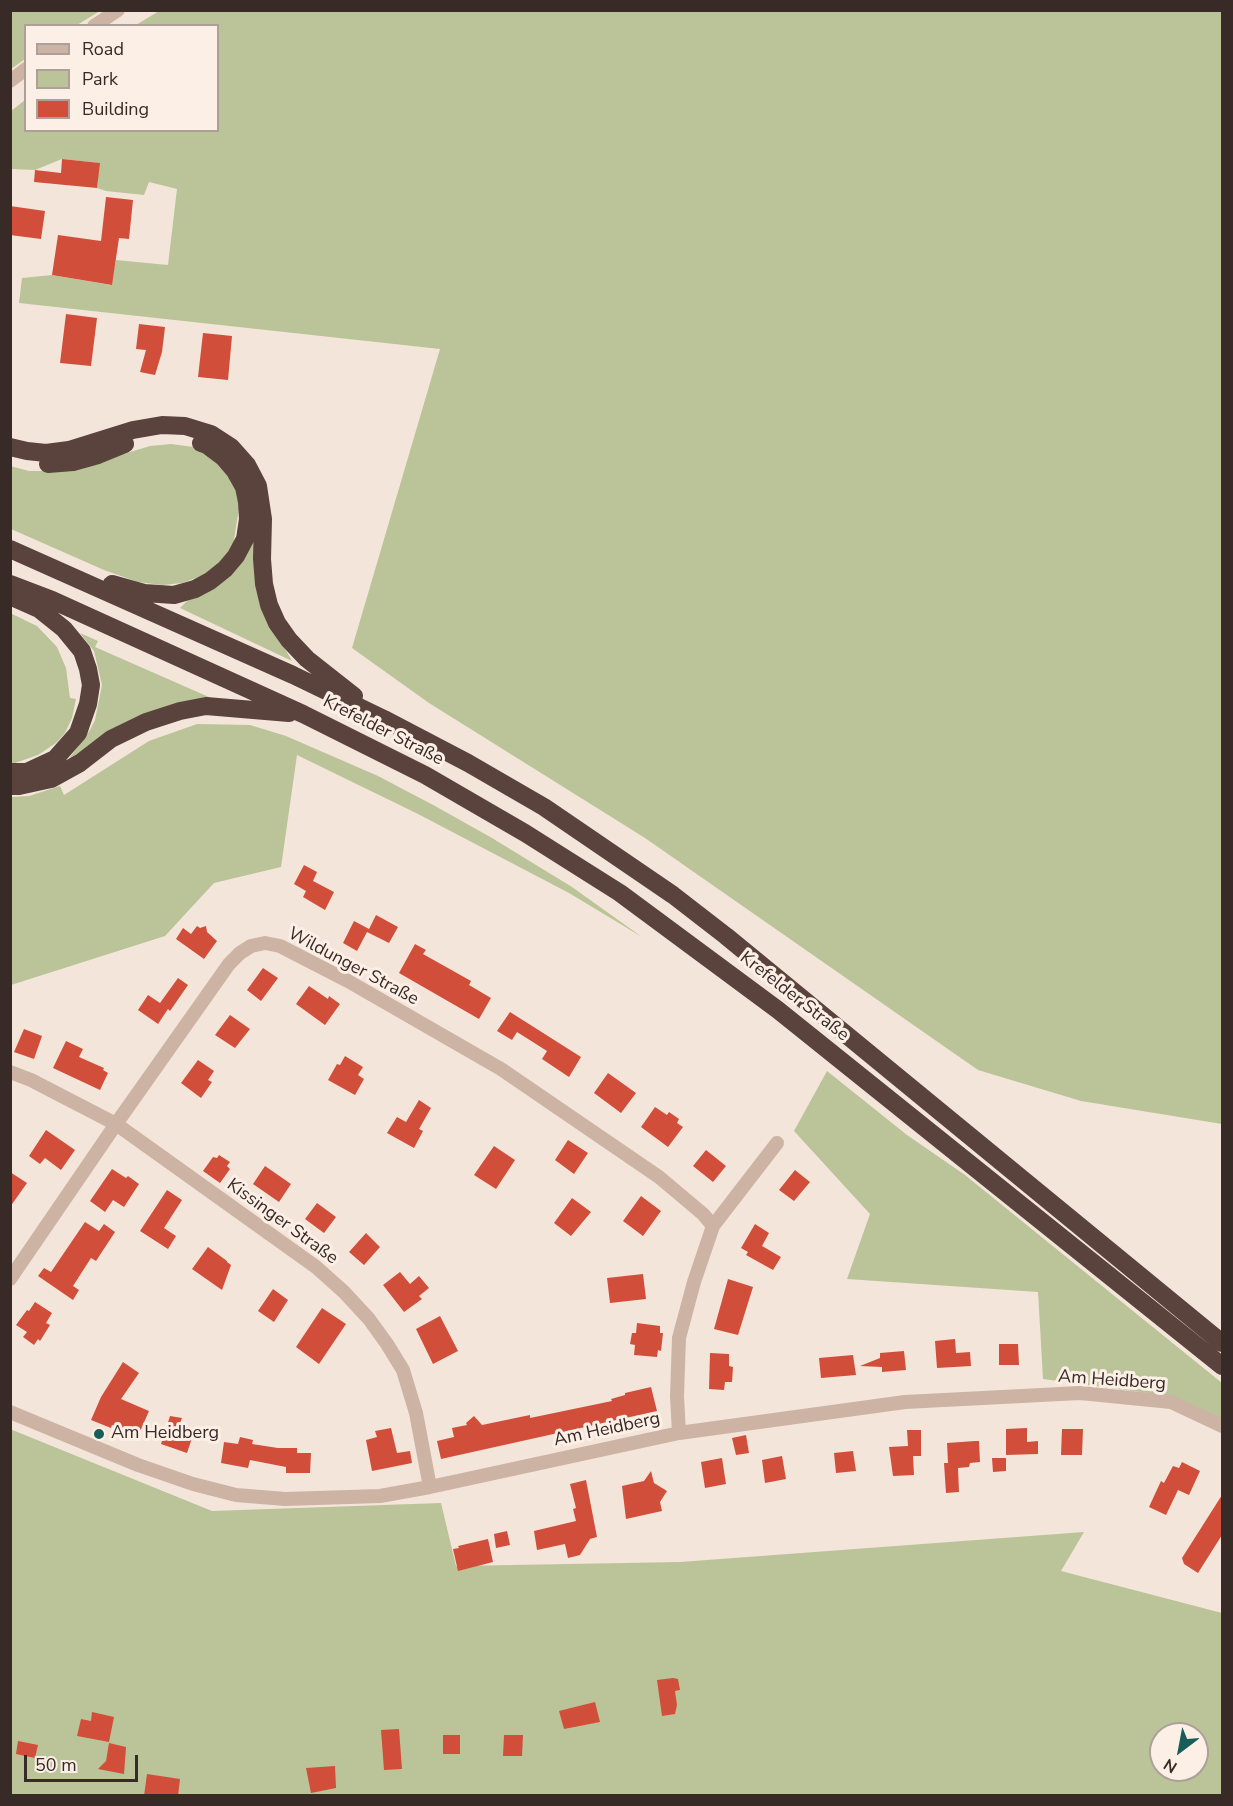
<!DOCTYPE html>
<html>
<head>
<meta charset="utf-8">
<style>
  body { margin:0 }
  #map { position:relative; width:1233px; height:1806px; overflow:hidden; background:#f4e5da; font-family:"Nunito Sans",sans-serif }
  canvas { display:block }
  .frame { position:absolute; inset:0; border:12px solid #382a27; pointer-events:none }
  .legend { position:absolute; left:24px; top:24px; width:195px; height:108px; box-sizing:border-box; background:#fbefe6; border:2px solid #ada09a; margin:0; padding:8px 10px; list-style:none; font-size:18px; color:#382a27 }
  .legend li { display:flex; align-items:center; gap:12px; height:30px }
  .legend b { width:30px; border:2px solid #ada09a }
  .north { position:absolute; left:1149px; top:1722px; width:60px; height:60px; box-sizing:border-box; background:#fbefe6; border:2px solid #ada09a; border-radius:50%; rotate:212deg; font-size:16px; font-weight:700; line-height:24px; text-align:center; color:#382a27 }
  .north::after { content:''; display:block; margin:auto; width:21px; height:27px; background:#185d5a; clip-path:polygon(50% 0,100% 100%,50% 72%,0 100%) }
  .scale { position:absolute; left:24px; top:1755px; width:114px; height:27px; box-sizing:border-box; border:3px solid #382a27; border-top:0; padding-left:8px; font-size:18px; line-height:21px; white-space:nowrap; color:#382a27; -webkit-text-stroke:4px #fbefe6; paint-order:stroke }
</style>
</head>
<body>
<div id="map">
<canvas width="1233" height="1806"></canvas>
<div class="frame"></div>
<ul class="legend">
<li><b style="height:8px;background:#cdb3a4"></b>Road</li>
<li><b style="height:16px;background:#bac498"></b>Park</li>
<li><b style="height:16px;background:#d14e3a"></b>Building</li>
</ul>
<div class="north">N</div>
<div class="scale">50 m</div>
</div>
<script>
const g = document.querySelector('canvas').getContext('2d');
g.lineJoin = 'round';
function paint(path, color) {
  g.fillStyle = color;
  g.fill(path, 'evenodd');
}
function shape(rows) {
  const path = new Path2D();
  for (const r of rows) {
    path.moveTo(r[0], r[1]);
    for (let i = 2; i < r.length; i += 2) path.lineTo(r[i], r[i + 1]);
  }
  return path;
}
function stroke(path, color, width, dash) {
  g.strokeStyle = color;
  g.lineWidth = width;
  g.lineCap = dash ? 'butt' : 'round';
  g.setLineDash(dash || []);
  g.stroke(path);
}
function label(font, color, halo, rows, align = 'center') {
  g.font = font + ' "Nunito Sans",sans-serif';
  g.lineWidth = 6;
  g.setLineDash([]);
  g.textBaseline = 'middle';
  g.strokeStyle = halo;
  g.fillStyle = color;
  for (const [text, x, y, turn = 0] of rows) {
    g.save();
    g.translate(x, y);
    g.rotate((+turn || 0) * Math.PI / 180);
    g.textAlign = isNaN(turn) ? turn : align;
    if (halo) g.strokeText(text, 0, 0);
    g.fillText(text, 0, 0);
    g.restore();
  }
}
paint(shape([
  [11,10,100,10,100,11,77,25,26,26,25,59,11,69],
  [159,11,1222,11,1222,1124,1081,1101,978,1070,645,838,429,703,352,648,440,349,19,303,22,278,52,275,111,285,116,260,168,265,177,189,149,182,144,195,106,191,97,188,99,163,62,159,35,170,11,169,11,111,25,100,26,130,218,130,218,26,136,25],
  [171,444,194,447,217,458,235,482,239,508,233,546,217,565,204,575,182,583,162,585,138,582,104,570,11,529,10,466,29,471,49,471,74,469,150,446],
  [254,534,270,623,292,661,180,608,187,601,202,594],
  [10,613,37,626,57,647,66,668,70,698,76,699,72,718,65,733,56,743,38,755,15,763,10,763],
  [80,633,98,641,95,647,218,701,68,760,90,730,95,720,102,685,94,651],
  [197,724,250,725,286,736,378,776,435,806,492,838,572,887,642,937,569,893,418,814,297,755,281,867,214,883,165,936,11,985,11,797,29,796,60,786,64,795,149,741],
  [827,1071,907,1135,965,1175,1222,1383,1222,1420,1180,1399,1148,1393,1043,1379,1038,1292,847,1279,870,1214,794,1131],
  [10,1429,212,1511,441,1503,456,1566,680,1562,1084,1532,1061,1571,1222,1613,1222,1795,11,1795],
  [1161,1734,1197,1734,1197,1770,1161,1770]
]), '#bac498');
paint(shape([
  [62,159,100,163,97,188,34,182,35,170,61,173],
  [106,197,133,200,129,239,119,238,112,285,52,275,58,235,101,241],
  [10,206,45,211,41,239,10,235],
  [66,314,97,318,91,366,60,363],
  [139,324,165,327,162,352,155,375,140,372,146,350,136,349],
  [203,333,232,336,228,380,198,377],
  [304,865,317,872,313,881,334,892,325,910,303,897,306,891,294,884],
  [376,915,398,927,389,943,367,932,357,951,343,943,354,921,369,929],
  [197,926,200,928,206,926,207,932,217,941,204,959,176,939,183,928,191,934],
  [415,944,426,950,423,954,471,981,469,985,491,998,479,1019,399,973],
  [263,968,278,978,261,1001,247,990],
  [178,978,188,985,170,1011,168,1009,158,1024,138,1010,148,995,160,1003],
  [309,986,328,999,329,996,340,1004,325,1025,296,1004],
  [510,1012,581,1057,569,1077,542,1059,547,1051,517,1032,512,1040,497,1031],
  [230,1015,250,1029,235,1048,215,1035],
  [24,1029,42,1036,34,1059,14,1052],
  [66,1041,83,1049,79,1057,104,1068,103,1070,108,1073,100,1090,53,1068],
  [345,1056,363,1067,358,1075,364,1079,355,1095,328,1080,337,1064,340,1065],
  [198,1060,214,1071,208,1080,212,1082,201,1098,181,1083],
  [608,1073,636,1093,621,1113,594,1093],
  [419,1100,431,1108,419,1129,423,1131,414,1148,387,1133,397,1117,406,1122],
  [655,1107,667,1115,669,1112,679,1119,677,1123,683,1127,668,1147,641,1127],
  [46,1130,75,1150,61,1170,45,1158,40,1164,29,1156],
  [568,1140,588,1153,574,1174,555,1160],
  [494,1146,515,1160,496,1189,474,1175],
  [706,1150,726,1166,713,1182,693,1166],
  [219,1155,230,1162,227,1166,230,1169,220,1183,203,1171,213,1157,217,1158],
  [265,1166,291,1184,279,1202,253,1184],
  [112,1169,126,1178,128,1176,139,1184,124,1207,113,1200,105,1212,90,1201],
  [795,1170,810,1182,794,1201,779,1190],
  [10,1172,27,1183,10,1207],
  [167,1190,182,1200,164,1228,176,1236,168,1249,140,1231],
  [641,1196,661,1211,643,1236,623,1221],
  [572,1198,591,1212,571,1236,554,1223],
  [317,1203,336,1217,324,1233,305,1219],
  [85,1222,99,1231,104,1224,115,1232,96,1261,91,1258,73,1286,79,1290,73,1300,38,1276,44,1268,51,1272],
  [755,1224,769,1233,762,1246,781,1257,773,1270,746,1255,748,1252,741,1248],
  [366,1233,380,1247,364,1265,349,1252],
  [208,1247,227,1261,227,1262,231,1265,222,1290,192,1269],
  [400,1272,410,1284,419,1276,429,1288,419,1296,422,1299,404,1312,383,1285],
  [643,1274,646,1299,610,1303,607,1278],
  [728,1279,753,1287,738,1335,714,1329],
  [273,1289,288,1300,274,1322,258,1311],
  [35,1302,52,1313,46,1323,50,1325,40,1341,38,1339,34,1345,23,1337,27,1332,16,1325,27,1310,29,1311],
  [322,1308,346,1324,319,1364,296,1347],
  [440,1316,458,1351,433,1364,416,1329],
  [637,1323,660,1326,660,1333,663,1333,661,1351,658,1350,657,1357,634,1355,635,1345,630,1344,632,1333,636,1333],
  [955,1339,956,1353,970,1352,971,1366,937,1368,935,1341],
  [999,1344,1018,1344,1019,1365,999,1365],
  [904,1351,906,1370,882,1372,882,1367,860,1366,880,1358,880,1353],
  [710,1353,729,1354,729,1366,733,1367,732,1382,725,1382,724,1390,709,1389],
  [853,1355,856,1375,821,1378,819,1358],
  [123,1362,139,1373,121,1399,149,1411,138,1436,112,1425,111,1428,91,1420,101,1397],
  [651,1387,657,1411,441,1459,437,1441,454,1437,452,1428,467,1425,466,1423,474,1416,482,1425,530,1415,530,1418,612,1401,611,1399,625,1395,625,1393],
  [170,1416,182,1418,180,1423,195,1429,187,1453,161,1444],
  [391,1428,397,1453,410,1451,412,1463,372,1471,366,1440,377,1437,375,1431],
  [1027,1428,1027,1442,1038,1441,1038,1454,1006,1455,1006,1429],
  [1062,1429,1083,1429,1082,1455,1061,1455],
  [907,1430,921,1430,921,1456,913,1456,914,1475,893,1476,889,1447,908,1446],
  [746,1435,749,1453,736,1455,732,1438],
  [240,1437,253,1440,252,1444,278,1448,297,1448,297,1453,311,1453,310,1473,286,1473,286,1467,250,1460,248,1468,221,1463,224,1442,238,1444],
  [975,1441,979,1441,980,1462,970,1463,969,1467,958,1468,959,1492,946,1493,944,1463,948,1463,947,1443],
  [853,1451,856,1471,836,1473,834,1453],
  [782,1456,786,1479,765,1483,762,1460],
  [722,1458,726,1484,705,1488,701,1462],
  [992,1458,1006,1458,1006,1471,993,1472],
  [1182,1462,1200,1471,1189,1495,1178,1490,1166,1515,1149,1507,1161,1481,1164,1483,1173,1466,1179,1468],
  [651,1471,654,1483,667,1491,660,1502,662,1511,626,1519,622,1486,644,1481],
  [586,1480,597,1537,590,1539,580,1555,568,1558,565,1544,537,1550,534,1531,576,1521,573,1509,576,1508,570,1484],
  [1222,1495,1222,1535,1198,1573,1184,1564,1182,1558],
  [507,1531,510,1545,496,1548,494,1534],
  [488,1539,493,1562,458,1571,453,1549,459,1548,458,1546],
  [673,1678,678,1679,680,1690,675,1691,677,1705,675,1714,662,1716,657,1680],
  [595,1702,600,1722,564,1729,559,1711],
  [92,1712,114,1717,109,1742,77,1736,81,1719,91,1721],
  [399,1729,402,1769,384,1770,381,1730],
  [443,1735,460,1735,460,1754,443,1754],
  [504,1735,523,1735,522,1756,503,1756],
  [18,1741,38,1745,35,1758,16,1754],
  [109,1743,126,1747,124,1774,98,1769,106,1761],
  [335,1766,336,1788,311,1793,306,1768],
  [147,1774,180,1779,178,1796,144,1796]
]), '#d14e3a');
stroke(shape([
  [94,26,118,10],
  [10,81,26,69],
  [10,1072,31,1080,116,1124,316,1267,344,1292,369,1319,387,1344,403,1370,416,1413,430,1487],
  [10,1279,116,1124,229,964,240,953,251,946,265,943,280,946,348,981,501,1069,659,1177,703,1214,713,1226],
  [10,1412,138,1465,193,1484,236,1495,285,1499,380,1496,430,1487,679,1433,905,1402,1080,1393,1171,1402,1222,1426],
  [679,1433,677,1396,679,1338,694,1282,713,1226,777,1143]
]), '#cdb3a4', 14);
stroke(shape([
  [10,447,27,451,46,453,69,450,133,430,162,425,185,426,211,434,231,447,247,465,258,486,263,519,262,559,264,584,269,605,277,623,289,640,307,659,354,696],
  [48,464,73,462,98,455,125,444],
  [10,549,293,675,384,719,468,763,544,807,673,895,726,936,1222,1343],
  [10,584,52,600,303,714,425,775,525,833,620,893,778,1010,1222,1366],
  [112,584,144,593,174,595,195,589,210,581,225,569,236,556,245,539,248,519,247,502,244,487,235,471,223,457,207,445,201,443],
  [10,772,27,772,55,759,78,733,88,704,91,685,88,669,82,651,64,629,39,609,12,597],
  [10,786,19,786,51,779,80,763,111,739,146,722,180,711,206,706,289,713]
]), '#5a433d', 18);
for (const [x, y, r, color] of [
  [99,1434,6,"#185d5a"]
]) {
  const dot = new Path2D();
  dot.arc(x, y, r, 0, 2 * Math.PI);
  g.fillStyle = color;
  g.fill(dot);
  stroke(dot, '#fbefe6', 2);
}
label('18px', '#382a27', '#fbefe6', [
  ["Krefelder Straße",383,731,27],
  ["Wildunger Straße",353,967,28],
  ["Krefelder Straße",794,997,38],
  ["Kissinger Straße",282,1222,36],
  ["Am Heidberg",1112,1381,4],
  ["Am Heidberg",607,1430,-12]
]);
label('18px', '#382a27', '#fbefe6', [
  ["Am Heidberg",111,1434]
], 'left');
</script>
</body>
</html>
